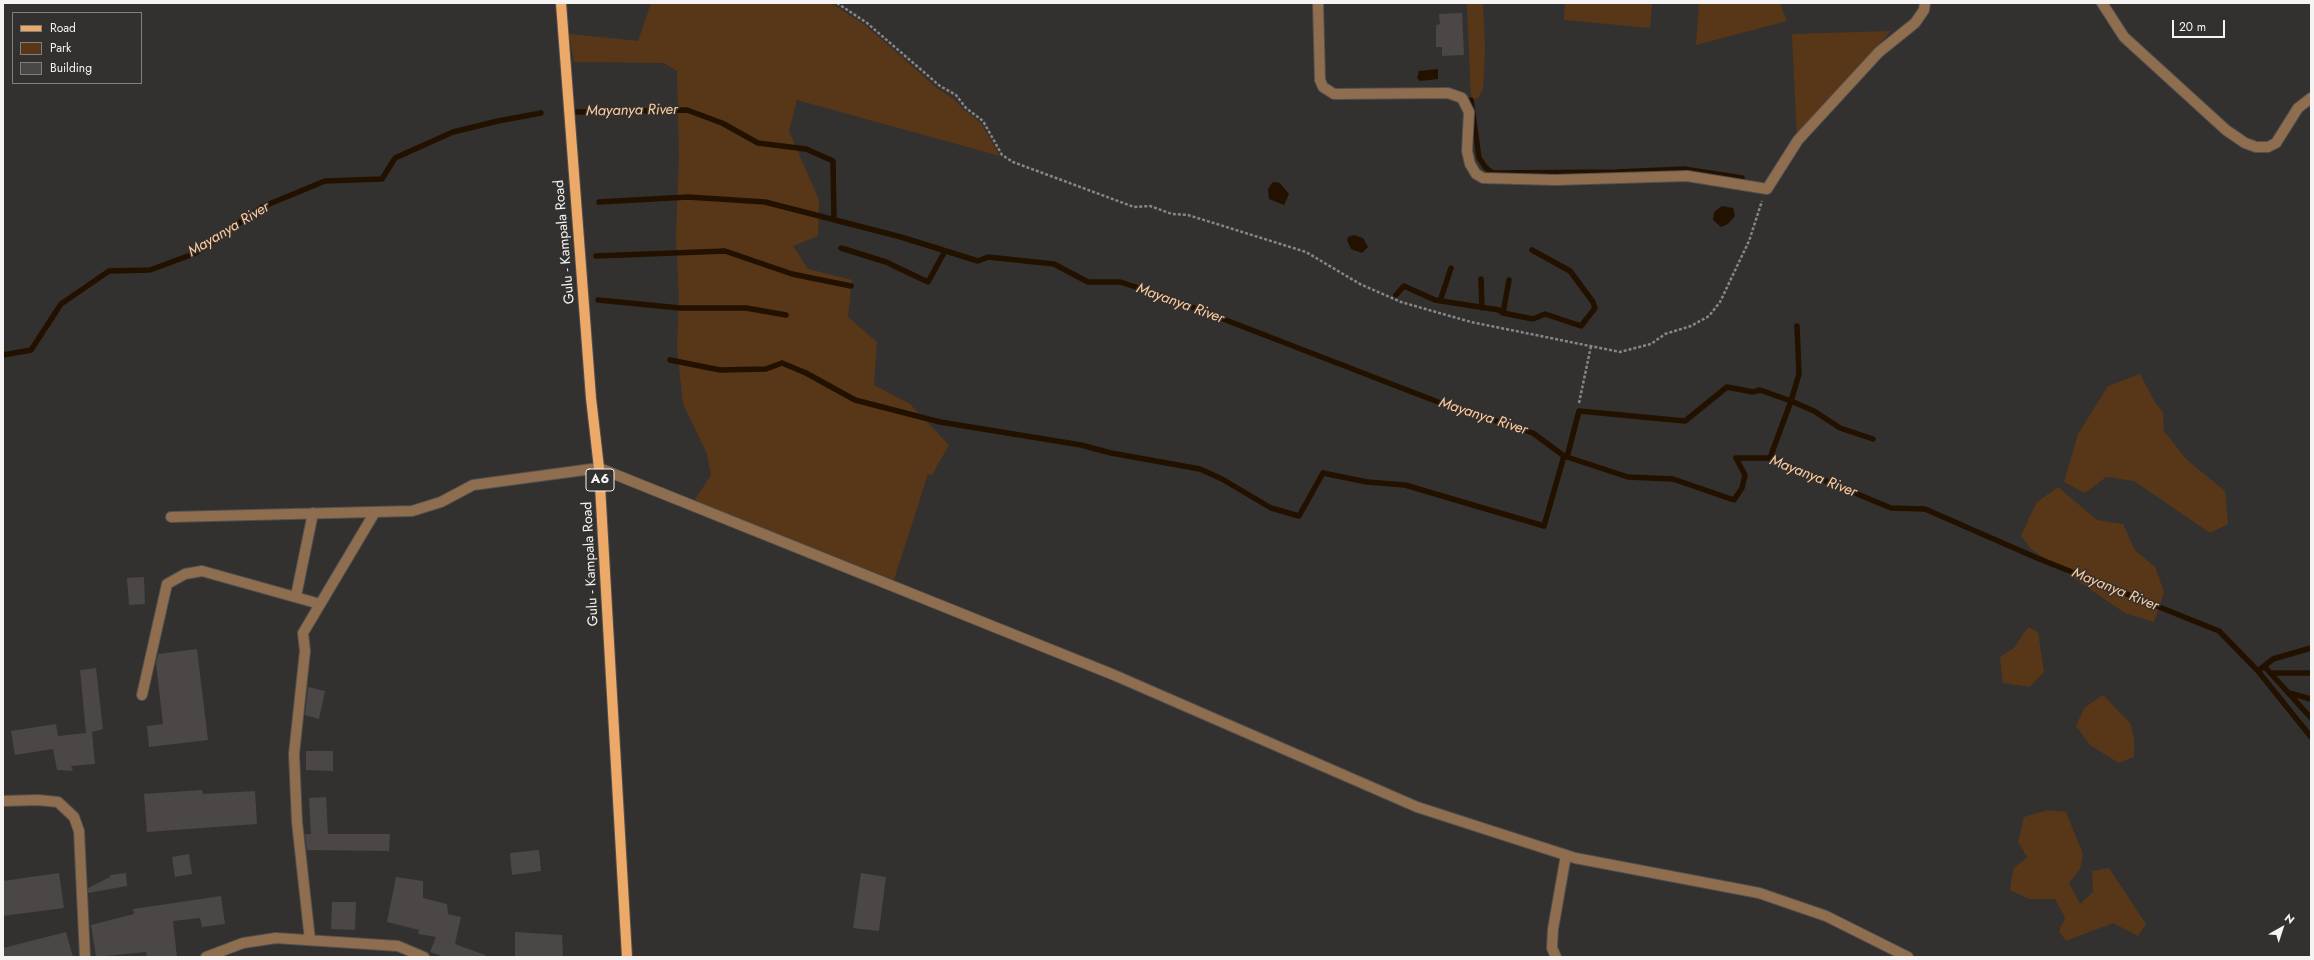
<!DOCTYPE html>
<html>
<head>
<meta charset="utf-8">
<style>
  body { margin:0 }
  #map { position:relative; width:2314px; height:960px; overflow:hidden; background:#33312f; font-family:Jost,sans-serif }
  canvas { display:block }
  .frame { position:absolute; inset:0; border:4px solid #f6f4f3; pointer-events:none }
  .legend { position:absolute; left:12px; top:12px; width:130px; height:72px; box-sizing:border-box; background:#33312f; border:1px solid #817f7d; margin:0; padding:5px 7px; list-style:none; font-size:12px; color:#f6f4f3 }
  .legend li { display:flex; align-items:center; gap:8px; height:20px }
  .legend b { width:20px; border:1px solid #817f7d }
  .north { position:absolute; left:2262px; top:908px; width:40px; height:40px; -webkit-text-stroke:3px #33312f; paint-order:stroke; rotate:39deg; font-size:11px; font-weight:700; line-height:16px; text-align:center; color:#f6f4f3 }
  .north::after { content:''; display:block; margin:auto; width:14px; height:18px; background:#f6f4f3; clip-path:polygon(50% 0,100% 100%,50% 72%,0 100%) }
  .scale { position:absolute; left:2172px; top:20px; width:53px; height:18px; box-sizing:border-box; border:2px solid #f6f4f3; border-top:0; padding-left:5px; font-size:12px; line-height:14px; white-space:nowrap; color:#f6f4f3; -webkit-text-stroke:3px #33312f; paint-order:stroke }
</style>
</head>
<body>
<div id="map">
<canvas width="2314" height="960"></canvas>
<div class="frame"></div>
<ul class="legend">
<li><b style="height:5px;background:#eda968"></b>Road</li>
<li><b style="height:11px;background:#573717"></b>Park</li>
<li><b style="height:11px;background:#4a4746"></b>Building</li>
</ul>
<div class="north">N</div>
<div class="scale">20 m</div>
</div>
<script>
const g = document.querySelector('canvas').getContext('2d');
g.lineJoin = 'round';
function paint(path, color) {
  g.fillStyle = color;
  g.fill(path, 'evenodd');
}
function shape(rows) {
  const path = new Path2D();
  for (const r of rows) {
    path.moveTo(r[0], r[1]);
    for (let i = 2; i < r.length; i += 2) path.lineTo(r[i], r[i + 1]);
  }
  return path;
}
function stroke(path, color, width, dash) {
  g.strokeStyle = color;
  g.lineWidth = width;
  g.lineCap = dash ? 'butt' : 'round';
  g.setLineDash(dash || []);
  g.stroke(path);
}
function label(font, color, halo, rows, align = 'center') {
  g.font = font + ' Jost,sans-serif';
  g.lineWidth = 3;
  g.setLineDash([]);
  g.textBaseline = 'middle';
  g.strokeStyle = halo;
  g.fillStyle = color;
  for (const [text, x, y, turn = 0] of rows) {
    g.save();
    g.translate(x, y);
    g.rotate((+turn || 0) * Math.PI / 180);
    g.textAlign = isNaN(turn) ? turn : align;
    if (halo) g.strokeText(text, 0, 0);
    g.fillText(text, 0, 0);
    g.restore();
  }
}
paint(shape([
  [651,3,831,3,865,25,938,89,954,99,963,109,981,123,1000,156,797,100,789,131,819,200,818,236,793,246,808,269,852,280,848,317,877,342,874,385,910,404,949,445,932,475,928,474,894,580,694,501,711,475,707,454,683,404,677,348,679,296,676,238,679,157,677,71,664,63,574,62,569,34,638,41],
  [1467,3,1483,3,1485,51,1483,89,1478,98,1471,100],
  [1565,3,1652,3,1650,28,1564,20],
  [1699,3,1780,3,1787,21,1696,45],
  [1891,31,1869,56,1797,140,1792,34],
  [2140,374,2155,402,2163,413,2164,431,2186,459,2225,491,2228,524,2210,533,2134,481,2106,477,2085,493,2064,482,2078,434,2108,386],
  [2058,487,2097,520,2123,524,2135,550,2155,567,2164,592,2154,622,2125,613,2031,549,2021,536,2036,503],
  [2028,627,2038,632,2044,672,2030,687,2003,683,2000,657,2014,648],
  [2103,695,2130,723,2134,738,2134,757,2119,763,2090,745,2076,726,2084,708],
  [2048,810,2066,812,2083,854,2080,869,2069,883,2080,904,2093,892,2092,871,2109,868,2146,924,2138,936,2113,923,2066,941,2059,931,2065,918,2055,899,2029,899,2010,890,2013,869,2027,857,2018,842,2024,817]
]), '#573717');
paint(shape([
  [1438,69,1438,79,1420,81,1417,78,1419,71],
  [1273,182,1280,183,1289,194,1284,205,1269,199,1268,189],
  [1722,206,1733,208,1735,216,1728,224,1721,227,1713,220,1714,212],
  [1354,235,1363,238,1368,247,1362,253,1351,249,1347,240,1348,237]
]), '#231100');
stroke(shape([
  [1471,100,1479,158,1486,168,1493,173,1617,172,1684,169,1742,178],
  [577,112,687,110,722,123,758,143,806,149,833,161,834,220],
  [599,202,688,197,765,202,901,237,978,261,988,257,1054,264,1088,282,1120,282,1161,295,1438,402,1533,433,1564,456,1628,477,1673,479,1734,500,1742,488,1745,475,1736,458,1770,458,1891,508,1925,509,2037,558,2219,631,2258,671,2311,737],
  [841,248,886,262,928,282,945,251],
  [596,256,725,251,792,274,851,286],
  [1481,279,1482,308],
  [1396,295,1404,286,1435,300,1499,310,1503,313,1533,319,1545,314,1581,326,1595,308,1593,302,1570,271,1532,250],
  [598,300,680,308,746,308,786,315],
  [1440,301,1451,268],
  [1503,313,1509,280],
  [3,355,31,350,61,304,109,271,150,270,196,253,262,207,325,181,382,179,395,158,453,132,498,121,541,113],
  [670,360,720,370,766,369,782,363,806,373,855,400,940,422,1081,445,1111,453,1200,469,1222,479,1271,508,1299,516,1323,473,1367,482,1405,485,1544,526,1564,456],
  [1567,457,1579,411,1685,421,1727,387,1753,392,1760,390,1791,401,1814,411,1840,428,1873,439],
  [1770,458,1791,401,1799,374,1797,326],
  [2264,666,2311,718],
  [2258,671,2273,659,2311,648],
  [2271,673,2311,673],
  [2289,693,2311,699]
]), '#231100', 5.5);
paint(shape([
  [1462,13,1464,55,1442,56,1442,47,1436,47,1436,25,1440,24,1439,14],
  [144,577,145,604,129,605,127,578],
  [197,649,208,740,149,747,147,726,163,724,156,663,158,654],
  [96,668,103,729,92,732,95,764,71,766,73,771,57,770,53,749,15,755,11,731,56,724,58,736,86,733,80,670],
  [308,687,325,691,319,719,305,715],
  [306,751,333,751,333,771,306,770],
  [202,790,203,794,255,791,257,824,147,832,144,794],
  [326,797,328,834,390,834,389,851,307,850,305,834,311,834,309,798],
  [539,850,541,871,512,875,510,853],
  [189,854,192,874,175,877,172,857],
  [59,873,64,908,3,916,3,881],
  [126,873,127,886,88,893,88,888,110,877,110,875],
  [861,873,886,877,879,931,853,928],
  [396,877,423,881,423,898,447,904,448,914,461,917,455,944,485,955,485,957,445,957,430,952,436,937,418,934,419,930,387,922],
  [221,896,225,924,202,927,200,918,173,921,177,957,147,957,146,952,96,957,91,925,134,914,133,909],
  [332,902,356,902,355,930,331,929],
  [66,932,73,957,3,957,3,948],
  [515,932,562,935,563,957,515,957]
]), '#4a4746');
const street = shape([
  [1318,3,1320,80,1323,87,1334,94,1448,93,1462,98,1469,112,1467,151,1470,164,1476,174,1483,178,1555,180,1687,176,1767,189,1798,140,1879,52,1915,23,1924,10,1925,3],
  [2102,3,2124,37,2226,130,2245,143,2256,147,2268,147,2276,143,2298,108,2311,98],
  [171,517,412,511,441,502,473,485,599,468,1114,675,1417,807,1575,858,1759,893,1826,916,1908,957],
  [296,596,313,513],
  [142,695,167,584,185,574,202,571,320,604],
  [3,801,38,800,58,802,74,817,79,831,85,957],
  [310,940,297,822,294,754,305,651,303,633,375,512],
  [206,957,243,943,276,938,398,946,424,957],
  [1556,957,1552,948,1553,929,1566,855]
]);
const primary = shape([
  [561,3,591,398,599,468,627,957]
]);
stroke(street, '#52504e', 12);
stroke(primary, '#52504e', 12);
stroke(shape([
  [837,3,867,23,940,86,956,95,966,108,983,121,1002,155,1013,162,1134,207,1150,206,1172,214,1188,215,1306,252,1360,284,1401,302,1471,322,1620,352,1651,344,1665,334,1691,326,1709,316,1720,302,1749,241,1762,201],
  [1579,403,1591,346]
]), '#888684', 2.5, [3, 2]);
stroke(street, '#8f6e50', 10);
stroke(primary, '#eda968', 10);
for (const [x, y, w] of [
  [600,480,28]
]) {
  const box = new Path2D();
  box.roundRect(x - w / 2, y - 11, w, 22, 3);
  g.fillStyle = '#33312f';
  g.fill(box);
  stroke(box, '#f6f4f3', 1);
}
label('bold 13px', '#f6f4f3', null, [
  ["A6",600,480]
]);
label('14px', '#f6f4f3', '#33312f', [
  ["Gulu - Kampala Road",565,242,-95],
  ["Gulu - Kampala Road",591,564,-93]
]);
label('italic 15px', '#ffcc9e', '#33312f', [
  ["Mayanya River",632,111,-1],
  ["Mayanya River",229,230,-31],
  ["Mayanya River",1180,304,20],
  ["Mayanya River",1483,417,18],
  ["Mayanya River",1813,477,21],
  ["Mayanya River",2115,590,22]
]);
</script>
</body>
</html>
